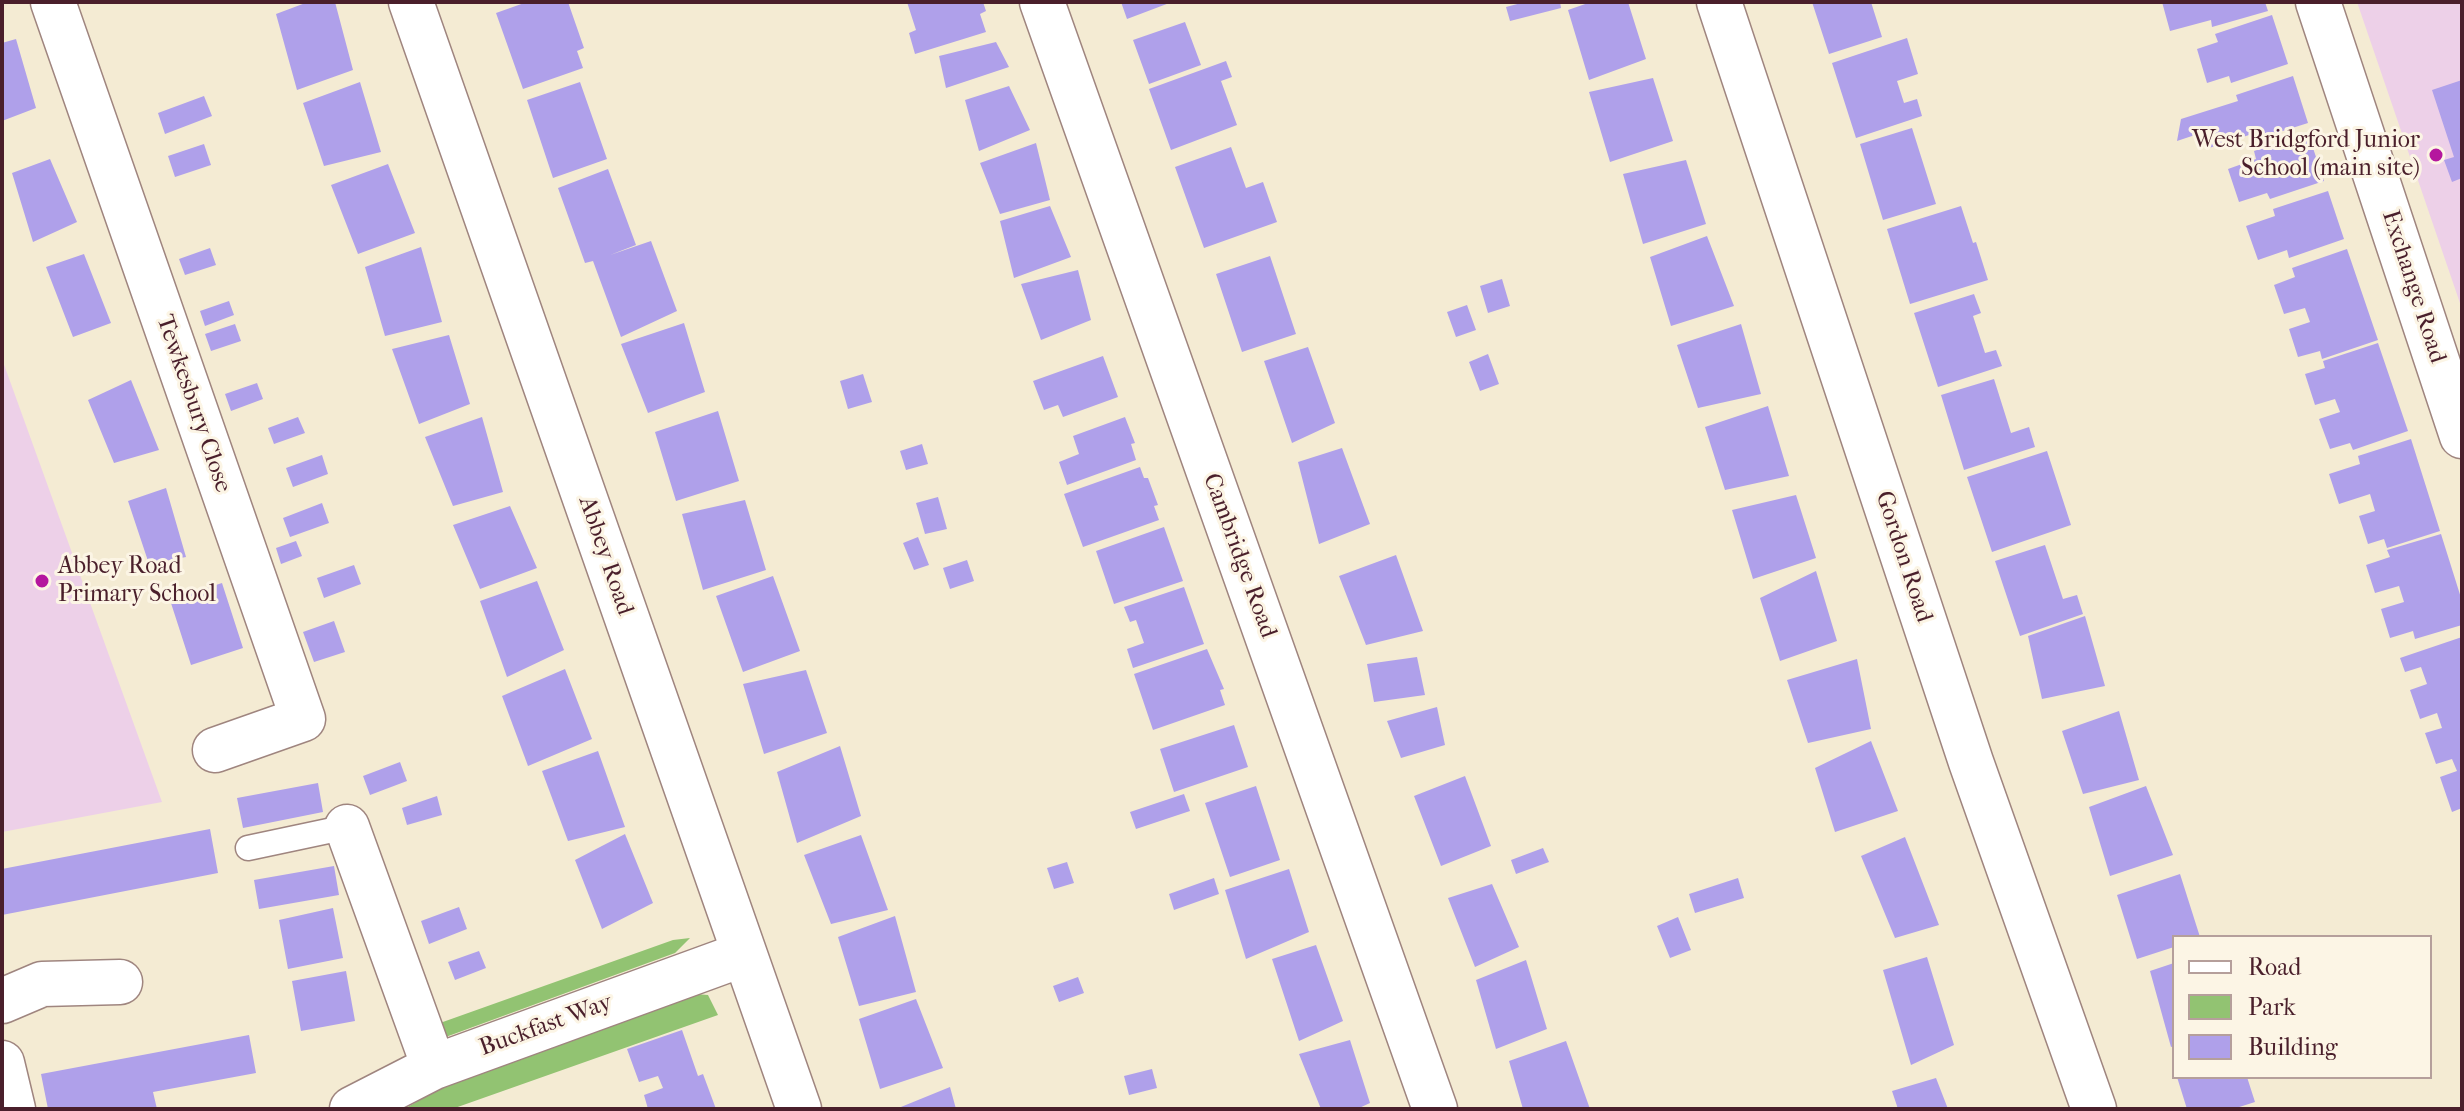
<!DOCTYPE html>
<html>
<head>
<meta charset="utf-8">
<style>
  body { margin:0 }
  #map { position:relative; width:2464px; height:1111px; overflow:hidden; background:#f4ebd3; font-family:"IM FELL French Canon",serif }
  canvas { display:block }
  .frame { position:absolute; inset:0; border:4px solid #4a1f2b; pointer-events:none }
  .legend { position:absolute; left:2172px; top:935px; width:260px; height:144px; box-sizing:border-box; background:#fcf5e5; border:2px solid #b59f9b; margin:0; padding:10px 14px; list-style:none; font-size:24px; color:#4a1f2b }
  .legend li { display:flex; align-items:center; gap:16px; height:40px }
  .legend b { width:40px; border:2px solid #b59f9b }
</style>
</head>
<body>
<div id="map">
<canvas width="2464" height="1111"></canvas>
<div class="frame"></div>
<ul class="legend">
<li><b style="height:10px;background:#fff"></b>Road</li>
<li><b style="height:22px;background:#92c372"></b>Park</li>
<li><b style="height:22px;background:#afa0ea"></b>Building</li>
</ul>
</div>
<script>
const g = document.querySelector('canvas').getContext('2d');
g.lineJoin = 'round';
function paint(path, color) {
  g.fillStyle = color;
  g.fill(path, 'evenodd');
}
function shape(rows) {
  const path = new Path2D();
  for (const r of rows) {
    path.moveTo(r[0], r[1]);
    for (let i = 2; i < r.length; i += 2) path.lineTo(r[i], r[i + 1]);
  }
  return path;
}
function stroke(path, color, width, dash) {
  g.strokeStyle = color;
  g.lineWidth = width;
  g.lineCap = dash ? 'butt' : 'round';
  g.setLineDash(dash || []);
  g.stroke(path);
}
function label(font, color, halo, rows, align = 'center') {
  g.font = font + ' "IM FELL French Canon",serif';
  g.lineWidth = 6;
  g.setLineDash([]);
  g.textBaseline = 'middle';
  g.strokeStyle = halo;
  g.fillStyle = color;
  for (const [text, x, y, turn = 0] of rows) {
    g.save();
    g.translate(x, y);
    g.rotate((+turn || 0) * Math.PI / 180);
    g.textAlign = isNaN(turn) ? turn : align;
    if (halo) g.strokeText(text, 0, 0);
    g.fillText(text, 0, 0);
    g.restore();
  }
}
paint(shape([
  [2357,2,2462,2,2462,309],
  [2,359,162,802,2,832]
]), '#edd0e8');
paint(shape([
  [690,938,675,953,432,1042,426,1028,673,940],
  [695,994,708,995,718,1015,452,1109,404,1109,443,1087]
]), '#92c372');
paint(shape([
  [308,2,335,2,353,70,297,90,276,14],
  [527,2,568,2,584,48,577,51,583,68,523,89,496,13],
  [907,2,983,2,986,11,980,14,986,32,915,54,909,33,916,30],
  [1121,2,1172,2,1127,19],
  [1525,2,1560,2,1561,8,1510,21,1506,7],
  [1591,2,1628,2,1646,59,1589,80,1568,10],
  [1812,2,1871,2,1882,37,1829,54],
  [2162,2,2265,2,2268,11,2212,27,2211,20,2170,31],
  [2272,15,2288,64,2231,83,2229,76,2207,83,2197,49,2218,42,2215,34],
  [1185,22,1201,65,1149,84,1133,40],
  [1907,38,1918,74,1897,81,1904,103,1917,99,1922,116,1856,138,1832,63],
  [16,39,36,108,2,121,2,43],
  [996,42,1009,67,946,88,939,56],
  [1226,61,1232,77,1221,81,1237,125,1171,150,1149,89],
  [2293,76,2308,123,2251,141,2249,135,2206,149,2201,133,2177,141,2181,119,2238,101,2236,95],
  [1653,78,1673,141,1610,162,1589,92],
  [2462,80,2462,178,2452,182,2444,160,2454,157,2432,90],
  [360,82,381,152,324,166,303,103],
  [580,82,607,159,553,178,527,100],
  [1009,86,1030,130,979,151,965,100],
  [204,96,212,116,165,134,158,113],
  [1912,128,1936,204,1883,220,1860,144],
  [2308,133,2324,181,2270,199,2267,193,2239,202,2228,169,2256,159,2254,151],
  [1036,143,1050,200,1000,214,980,163],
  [204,144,211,165,175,177,168,156],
  [1231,147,1246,188,1263,182,1277,222,1204,248,1175,167],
  [50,159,77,222,33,242,12,173],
  [1686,160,1706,224,1643,244,1623,174],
  [388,164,415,233,358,254,331,185],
  [608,169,636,245,610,255,651,241,677,311,621,337,593,261,585,263,558,188],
  [2328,191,2344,239,2289,258,2287,250,2258,260,2246,226,2275,216,2273,209],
  [1050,206,1071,257,1014,278,1000,221],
  [1961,206,1973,243,1976,242,1988,280,1910,304,1887,229],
  [1707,236,1734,306,1671,326,1650,257],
  [421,247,442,322,385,336,365,267],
  [210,248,216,265,185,275,179,259],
  [2347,249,2378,340,2322,359,2320,351,2298,357,2289,329,2310,322,2305,308,2284,314,2274,285,2295,277,2292,268],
  [84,254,111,323,73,337,46,267],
  [1270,256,1296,334,1242,352,1216,274],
  [1078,270,1091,320,1041,340,1021,284],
  [1502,279,1510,306,1488,313,1480,286],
  [1974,294,1981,313,1973,316,1985,353,1996,350,2002,366,1938,387,1914,313],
  [229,301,234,315,205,326,200,311],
  [1467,305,1476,330,1456,337,1447,312],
  [684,323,705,392,648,413,621,344],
  [235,324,241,341,211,351,205,334],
  [1741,324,1761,394,1698,408,1677,345],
  [449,335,470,404,419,424,392,349],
  [2378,343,2408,431,2353,450,2350,443,2330,449,2319,419,2340,412,2335,399,2315,405,2305,374,2325,368,2323,361],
  [1308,347,1335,423,1292,443,1264,361],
  [1488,354,1499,384,1480,391,1469,362],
  [1103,356,1118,397,1063,417,1058,405,1044,410,1033,381],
  [863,374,872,402,848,409,840,381],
  [1994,379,2011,433,2029,427,2035,447,1964,470,1941,395],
  [131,380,159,450,114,463,88,400],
  [257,383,263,399,231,411,225,394],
  [1768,406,1789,476,1725,490,1705,427],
  [718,411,739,481,676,501,655,432],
  [298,417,305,433,274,444,268,428],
  [482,417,503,492,453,506,425,437],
  [1125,417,1135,443,1131,444,1136,460,1067,485,1059,462,1079,454,1073,436],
  [2411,439,2440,531,2387,548,2384,539,2368,544,2359,516,2375,511,2370,494,2339,504,2329,474,2360,464,2358,456],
  [922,444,928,464,906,470,900,451],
  [1342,448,1370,524,1319,544,1298,462],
  [2047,451,2071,525,1992,552,1967,477],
  [322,455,328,474,293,487,286,468],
  [1140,467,1144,478,1148,478,1158,505,1154,506,1159,520,1083,547,1064,494],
  [166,488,186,557,149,564,128,501],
  [1796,495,1816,558,1753,579,1732,510],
  [938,497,947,529,925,534,916,503],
  [745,500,766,570,703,590,682,514],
  [322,503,329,523,290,537,283,518],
  [510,506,537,568,480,589,453,525],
  [1164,527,1183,581,1114,604,1096,551],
  [2441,534,2462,601,2462,625,2415,639,2413,631,2390,638,2381,609,2404,602,2399,586,2375,593,2366,565,2390,557,2387,550],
  [918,537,929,565,914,570,903,543],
  [296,541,302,556,281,564,276,548],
  [2045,545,2063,599,2077,595,2083,614,2020,636,1995,561],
  [1396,555,1423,631,1366,645,1339,576],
  [967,560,974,581,950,589,943,568],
  [354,565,361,584,324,598,317,578],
  [1816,571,1837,641,1780,661,1760,598],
  [773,576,800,651,743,672,716,596],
  [537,581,564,650,507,677,480,601],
  [222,583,243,648,191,665,170,600],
  [1184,587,1204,644,1133,668,1127,649,1144,643,1136,620,1130,622,1124,607],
  [2085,616,2105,686,2042,699,2028,636],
  [334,621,345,652,314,662,303,632],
  [2462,637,2462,808,2452,812,2440,777,2457,771,2452,759,2436,764,2425,733,2442,728,2437,713,2420,719,2410,690,2427,684,2421,667,2405,672,2400,658],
  [1207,649,1224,689,1220,690,1225,705,1153,730,1134,674],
  [1417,657,1425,695,1374,702,1367,664],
  [1857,659,1871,729,1808,743,1787,680],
  [565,669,592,739,528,766,502,696],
  [806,670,827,733,764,754,743,684],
  [1437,707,1445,745,1401,758,1387,721],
  [2119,711,2139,780,2083,794,2062,731],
  [1234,725,1248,767,1174,792,1160,749],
  [1871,741,1898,811,1835,832,1815,768],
  [840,746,861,816,797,843,777,772],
  [598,751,625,827,568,841,542,771],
  [400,762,407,781,370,795,363,776],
  [1465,776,1491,846,1441,866,1414,796],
  [318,783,323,812,243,828,237,798],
  [1256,786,1280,860,1230,877,1205,803],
  [2146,786,2173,855,2110,876,2089,807],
  [1184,794,1190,811,1136,829,1130,812],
  [437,796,442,815,407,825,402,808],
  [210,829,218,873,2,915,2,869],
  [625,834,653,903,602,929,575,860],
  [861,835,888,910,831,924,804,855],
  [1905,837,1939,925,1895,938,1861,856],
  [1543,848,1549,862,1516,874,1511,860],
  [1067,862,1074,883,1054,889,1047,868],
  [334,866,339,895,259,909,254,880],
  [1289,869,1309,932,1246,959,1225,890],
  [2180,874,2200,937,2174,937,2174,947,2137,959,2117,895],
  [1214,878,1219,894,1174,910,1169,894],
  [1738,878,1744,898,1695,913,1689,894],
  [1492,884,1519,947,1475,967,1448,898],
  [459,907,467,929,429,944,421,921],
  [333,908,343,958,288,969,279,920],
  [895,916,916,992,859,1006,838,937],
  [1678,917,1691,950,1670,958,1657,926],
  [1316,945,1343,1021,1299,1041,1272,959],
  [479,951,486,968,455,980,448,962],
  [1927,957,1954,1045,1911,1065,1883,970],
  [1526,960,1547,1029,1496,1049,1476,980],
  [2174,963,2174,1046,2171,1047,2150,971],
  [346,971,355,1021,301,1031,292,981],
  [1078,977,1084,993,1059,1002,1053,986],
  [916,999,943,1068,880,1089,859,1019],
  [682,1030,698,1076,703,1074,716,1109,648,1109,644,1095,663,1088,658,1076,639,1082,627,1049],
  [249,1035,256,1073,153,1092,157,1109,48,1109,41,1074],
  [1350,1040,1370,1103,1357,1109,1321,1109,1299,1054],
  [1566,1041,1590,1109,1523,1109,1509,1061],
  [1152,1069,1157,1088,1129,1095,1124,1076],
  [2177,1077,2247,1077,2255,1102,2233,1109,2187,1109],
  [1936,1078,1948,1109,1898,1109,1892,1091],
  [950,1087,956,1109,896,1109]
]), '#afa0ea');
const lane = shape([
  [248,848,347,827]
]);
const street = shape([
  [53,2,303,719,215,750],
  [411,2,799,1109],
  [1042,2,1435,1109],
  [2318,2,2462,436],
  [347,827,434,1067],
  [2,1001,42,984,120,982],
  [2,1063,13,1109],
  [352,1109,434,1067,744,954]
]);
const secondary = shape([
  [1719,2,1971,762,2094,1109]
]);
stroke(lane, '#9f857f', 27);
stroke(street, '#9f857f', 47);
stroke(secondary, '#9f857f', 47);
stroke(lane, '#fff', 24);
stroke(street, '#fff', 44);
stroke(secondary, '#fff', 44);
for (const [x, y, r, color] of [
  [2436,155,8,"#b5179e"],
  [42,581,8,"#b5179e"]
]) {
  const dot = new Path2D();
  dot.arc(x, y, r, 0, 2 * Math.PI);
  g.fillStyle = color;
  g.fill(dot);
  stroke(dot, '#fcf5e5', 3);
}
label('24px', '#4a1f2b', '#fcf5e5', [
  ["West Bridgford Junior",2420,141],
  ["School (main site)",2420,169],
  ["Abbey Road",58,567,"left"],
  ["Primary School",58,595,"left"]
], 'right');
label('24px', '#4a1f2b', '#fcf5e5', [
  ["Exchange Road",2413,287,72],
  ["Tewkesbury Close",193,404,71],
  ["Abbey Road",605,556,71],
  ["Cambridge Road",1239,556,70],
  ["Gordon Road",1903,557,72],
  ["Buckfast Way",546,1026,-20]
]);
</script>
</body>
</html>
